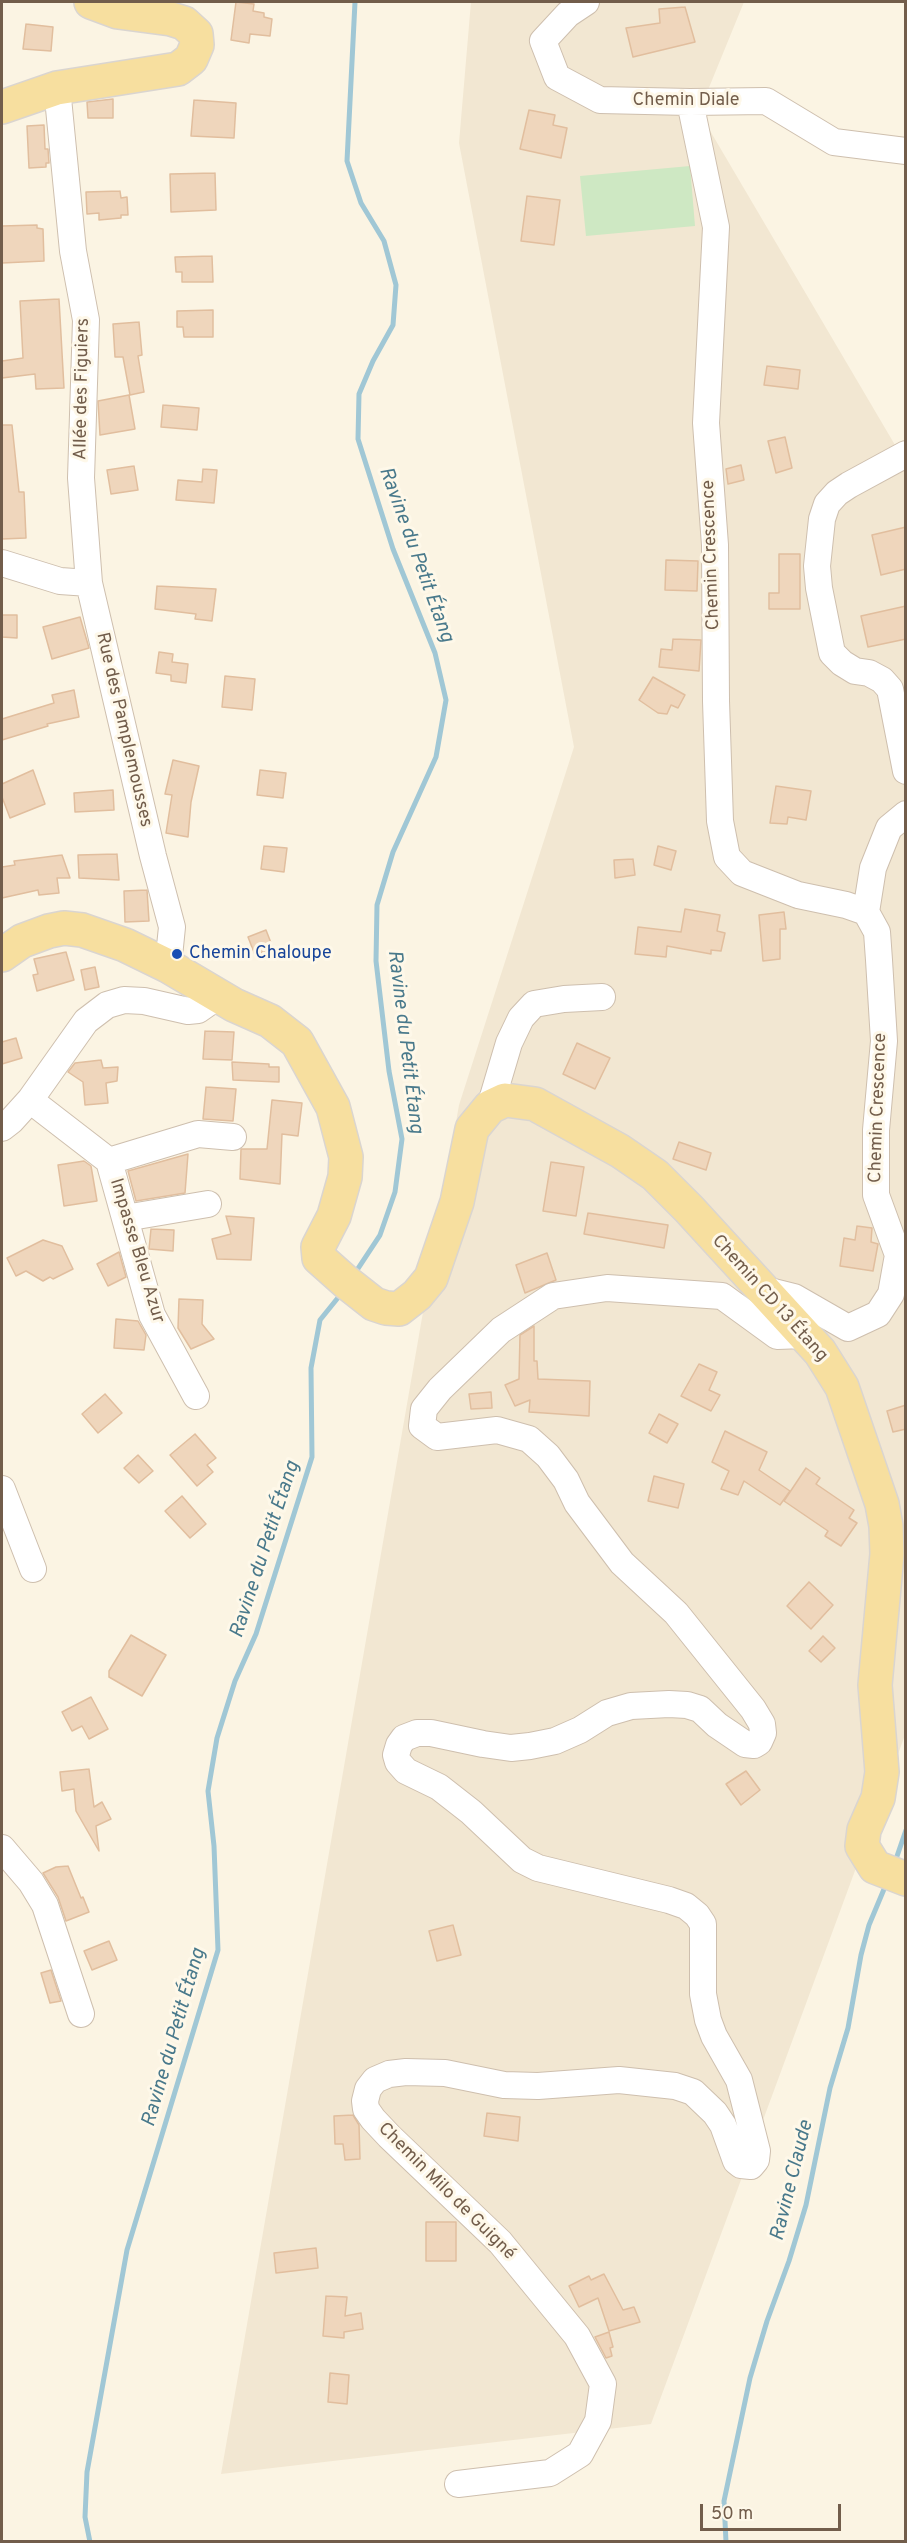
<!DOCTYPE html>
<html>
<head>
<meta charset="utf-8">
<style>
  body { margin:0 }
  #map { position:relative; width:907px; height:2543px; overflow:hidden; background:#fbf4e3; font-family:Overpass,sans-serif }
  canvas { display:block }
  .frame { position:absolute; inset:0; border:3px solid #725d4b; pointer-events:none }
  .scale { position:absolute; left:700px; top:2504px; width:141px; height:27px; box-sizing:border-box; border:3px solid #725d4b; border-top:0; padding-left:8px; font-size:18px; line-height:21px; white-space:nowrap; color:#725d4b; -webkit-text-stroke:4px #fef8e9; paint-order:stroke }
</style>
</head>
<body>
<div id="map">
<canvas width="907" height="2543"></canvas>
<div class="frame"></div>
<div class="scale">50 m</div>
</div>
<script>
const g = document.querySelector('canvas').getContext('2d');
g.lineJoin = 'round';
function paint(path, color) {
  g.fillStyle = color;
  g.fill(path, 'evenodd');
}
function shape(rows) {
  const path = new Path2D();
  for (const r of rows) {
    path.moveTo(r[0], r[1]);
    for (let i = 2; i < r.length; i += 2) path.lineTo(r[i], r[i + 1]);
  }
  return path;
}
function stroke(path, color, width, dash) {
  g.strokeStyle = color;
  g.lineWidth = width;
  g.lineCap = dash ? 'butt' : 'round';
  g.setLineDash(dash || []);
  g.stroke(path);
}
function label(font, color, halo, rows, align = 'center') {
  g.font = font + ' Overpass,sans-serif';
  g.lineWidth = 6;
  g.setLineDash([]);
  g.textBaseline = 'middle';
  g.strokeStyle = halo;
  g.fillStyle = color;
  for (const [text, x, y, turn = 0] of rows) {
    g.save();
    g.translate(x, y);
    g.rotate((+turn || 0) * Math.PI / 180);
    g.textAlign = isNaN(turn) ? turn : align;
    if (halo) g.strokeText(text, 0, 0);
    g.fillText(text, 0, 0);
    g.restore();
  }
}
paint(shape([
  [471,2,744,2,699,112,905,462,905,1735,651,2424,221,2474,459,1105,574,747,459,143]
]), '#f2e7d2');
paint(shape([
  [690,166,695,226,586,236,580,176]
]), '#cee8c3');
stroke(shape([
  [353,1276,380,1235,395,1192,402,1139,389,1071,376,961,377,905,393,852,436,757,446,700,435,653,393,549,358,439,359,394,373,361,393,325,396,285,384,241,361,203,347,161,355,2],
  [895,1862,906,1830],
  [90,2542,85,2517,87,2472,127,2250,218,1950,214,1846,208,1791,217,1738,235,1681,256,1634,312,1457,311,1368,320,1320,341,1294],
  [726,2542,724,2501,750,2378,767,2321,789,2261,806,2205,830,2088,848,2028,861,1955,869,1925,887,1882]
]), '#a0c7d5', 5);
const building = shape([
  [236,2,254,4,253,11,264,13,264,17,272,19,270,36,250,34,249,43,231,40,236,2],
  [685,7,695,42,633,57,626,28,660,23,659,9,685,7],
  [26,24,53,27,51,51,23,49,26,24],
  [113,99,113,118,88,118,87,102,113,99],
  [194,100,236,103,234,138,191,136,194,100],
  [529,110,555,115,553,125,567,128,561,158,520,149,529,110],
  [44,125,45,149,48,149,49,163,46,163,46,167,29,168,27,126,44,125],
  [215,173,216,210,171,212,170,174,215,173],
  [120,191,121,198,127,197,128,215,121,215,121,218,99,220,99,213,87,214,86,192,120,191],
  [527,196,560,200,554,245,521,241,527,196],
  [37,225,37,228,43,229,44,261,2,263,2,226,37,225],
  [212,256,213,282,182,282,182,272,176,272,175,257,212,256],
  [59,299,64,388,36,389,35,374,2,378,2,361,23,358,20,301,59,299],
  [213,310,213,337,184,337,183,327,177,327,177,311,213,310],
  [139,322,142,355,138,356,144,392,130,395,123,357,115,357,113,324,139,322],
  [767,366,800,370,798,389,764,385,767,366],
  [129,395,135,429,100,435,98,401,129,395],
  [163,405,199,408,197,430,161,427,163,405],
  [2,425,12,425,19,492,24,492,26,538,2,539,2,425],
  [785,437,792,468,776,473,768,441,785,437],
  [741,465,744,480,728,484,726,469,741,465],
  [134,466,138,490,111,494,107,470,134,466],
  [203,469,217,470,214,503,176,500,178,480,202,482,203,469],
  [906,527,906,569,881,575,872,535,906,527],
  [779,554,800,554,800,609,769,609,769,593,779,593,779,554],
  [666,560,698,561,697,591,665,590,666,560],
  [157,586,216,589,212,621,195,619,196,614,155,609,157,586],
  [906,606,906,639,868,647,861,616,906,606],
  [2,615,17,615,17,638,2,637,2,615],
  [80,617,89,648,52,659,43,627,80,617],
  [673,639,701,640,699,671,659,667,661,649,672,650,673,639],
  [159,652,173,654,172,662,188,664,186,683,171,681,171,675,156,673,159,652],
  [225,676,255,679,252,710,222,707,225,676],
  [653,677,685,695,678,708,671,705,667,714,658,713,639,700,653,677],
  [74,690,79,717,47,724,48,726,2,740,2,719,54,703,52,695,74,690],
  [173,760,199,766,191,802,188,837,166,833,172,795,165,794,173,760],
  [33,770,45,804,10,818,2,797,2,784,33,770],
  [260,770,286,773,283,798,257,795,260,770],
  [776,786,811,791,806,820,788,817,787,824,770,823,776,786],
  [113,790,114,810,75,812,74,793,113,790],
  [264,846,287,848,284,872,261,869,264,846],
  [658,846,676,851,671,870,654,865,658,846],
  [117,854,119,880,79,878,78,855,117,854],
  [62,855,70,878,57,878,59,893,39,895,38,890,2,898,2,867,15,865,14,861,62,855],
  [633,859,635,875,615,878,614,860,633,859],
  [147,890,149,921,125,922,124,891,147,890],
  [685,909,720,915,717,931,725,933,721,951,711,950,711,954,667,946,666,957,635,954,638,927,681,932,685,909],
  [784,912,786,929,780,929,780,959,763,961,759,915,784,912],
  [266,930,273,948,255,955,248,937,266,930],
  [66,952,74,980,37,991,33,975,38,974,34,959,66,952],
  [95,967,99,987,85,990,81,970,95,967],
  [205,1031,234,1032,232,1060,203,1059,205,1031],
  [16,1038,22,1058,2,1064,2,1042,16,1038],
  [577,1043,610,1058,595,1089,563,1074,577,1043],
  [101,1060,103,1068,118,1067,117,1081,106,1083,108,1103,85,1105,83,1082,68,1072,75,1063,101,1060],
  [232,1062,269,1064,269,1067,279,1067,279,1082,233,1080,232,1062],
  [206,1087,236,1089,233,1121,203,1119,206,1087],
  [272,1100,302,1103,298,1136,282,1134,280,1184,240,1179,241,1149,267,1149,272,1100],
  [679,1142,711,1153,706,1170,673,1159,679,1142],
  [188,1154,185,1193,136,1201,128,1171,188,1154],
  [84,1161,91,1166,97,1201,64,1206,58,1165,84,1161],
  [551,1162,584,1167,576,1216,543,1211,551,1162],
  [588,1213,668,1225,664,1248,584,1234,588,1213],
  [226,1216,254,1218,251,1260,217,1259,212,1239,231,1234,226,1216],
  [857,1226,872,1228,871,1242,878,1244,873,1271,840,1266,844,1238,855,1240,857,1226],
  [151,1229,174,1230,173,1251,149,1249,151,1229],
  [43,1240,62,1246,73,1269,53,1279,50,1277,43,1281,26,1271,16,1276,7,1258,43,1240],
  [119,1252,126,1277,108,1286,97,1264,119,1252],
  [547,1253,556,1280,525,1293,516,1265,547,1253],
  [179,1299,203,1300,202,1324,214,1339,191,1349,178,1328,179,1299],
  [116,1319,138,1321,146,1335,144,1350,114,1348,116,1319],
  [534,1326,534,1361,537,1361,538,1379,590,1381,589,1416,529,1412,530,1400,515,1406,505,1385,519,1379,520,1335,534,1326],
  [699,1364,717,1372,709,1390,720,1395,711,1411,681,1396,699,1364],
  [491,1392,492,1408,471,1409,469,1394,491,1392],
  [105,1394,122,1413,98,1433,82,1414,105,1394],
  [906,1405,906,1429,893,1432,887,1411,906,1405],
  [659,1414,678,1424,667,1443,649,1433,659,1414],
  [725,1431,767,1452,759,1470,790,1491,780,1505,744,1481,738,1495,721,1489,729,1471,712,1462,725,1431],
  [195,1434,216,1458,207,1465,213,1472,197,1486,170,1455,195,1434],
  [138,1455,153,1471,139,1483,124,1468,138,1455],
  [806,1468,820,1478,816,1484,854,1510,849,1518,857,1523,841,1546,825,1536,828,1531,784,1501,806,1468],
  [654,1476,684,1484,678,1508,648,1501,654,1476],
  [182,1496,206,1524,190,1538,165,1511,182,1496],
  [809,1582,833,1605,811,1629,787,1606,809,1582],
  [131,1635,166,1655,142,1696,109,1677,109,1671,131,1635],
  [823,1636,835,1648,821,1662,809,1651,823,1636],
  [91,1697,108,1729,89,1739,82,1726,72,1731,62,1712,91,1697],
  [89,1769,94,1807,102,1802,111,1819,96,1826,99,1851,76,1811,74,1789,62,1791,60,1772,89,1769],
  [746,1771,760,1790,741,1805,726,1784,746,1771],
  [68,1866,81,1898,83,1897,89,1912,66,1921,58,1897,43,1873,56,1867,68,1866],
  [453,1925,461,1955,437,1961,429,1931,453,1925],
  [109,1941,117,1960,92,1970,84,1951,109,1941],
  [51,1970,61,2001,50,2003,41,1973,51,1970],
  [487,2113,520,2117,518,2141,484,2136,487,2113],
  [353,2115,359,2125,360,2159,345,2160,343,2144,335,2144,334,2116,353,2115],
  [426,2222,456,2222,456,2261,426,2261,426,2222],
  [316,2248,318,2268,276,2273,274,2253,316,2248],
  [604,2274,623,2310,634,2307,640,2322,609,2331,598,2298,579,2307,569,2286,589,2276,591,2280,604,2274],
  [326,2296,347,2297,345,2316,361,2313,363,2329,344,2332,344,2338,323,2336,326,2296],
  [609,2332,613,2347,610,2348,612,2356,606,2358,595,2337,609,2332],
  [330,2373,349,2375,347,2404,328,2402,330,2373]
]);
paint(building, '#efd6bc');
stroke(building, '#e1be9e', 1.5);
const minor = shape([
  [586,2,568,14,543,41,557,77,600,100,690,102,766,101,834,142,906,151],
  [57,88,73,251,86,320,81,478,89,583],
  [690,102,716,227,706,423,715,545,716,701,720,821,727,857,742,873,798,895,846,905,866,912],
  [906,454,849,485,837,493,827,504,822,519,817,566,819,588,832,653,842,663,855,671,869,673,882,680,890,689,906,771],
  [2,563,60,581,89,583,153,856,172,927,168,966],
  [30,1100,109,1161,152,1315,196,1396],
  [490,1107,509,1043,521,1018,534,1004,564,999,602,997],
  [2,1128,11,1121,30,1100,86,1021,107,1005,124,1000,144,1001,188,1011,198,1010,208,1003,215,993],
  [109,1161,198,1134,233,1137],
  [125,1218,208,1204],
  [762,1289,794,1297,848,1328,878,1314,891,1294,898,1255,876,1195,876,1130,884,1041,879,960,877,932,866,912,873,868,889,828,906,814],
  [2,1489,33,1569],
  [2,1848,31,1882,45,1905,81,2014],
  [458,2484,550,2473,580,2454,598,2421,603,2384,577,2336,500,2242,389,2136,373,2119,366,2109,365,2101,368,2089,375,2080,389,2074,406,2072,445,2073,504,2085,538,2086,619,2080,675,2086,693,2092,715,2113,723,2125,736,2161,741,2165,751,2166,756,2160,757,2151,739,2080,714,2036,708,2020,703,1994,703,1924,697,1915,686,1906,669,1900,538,1868,522,1860,471,1812,439,1787,406,1771,398,1762,396,1755,399,1745,404,1738,417,1733,431,1733,483,1744,511,1748,530,1746,555,1741,580,1730,607,1713,631,1706,669,1704,687,1705,700,1709,717,1725,745,1744,754,1745,759,1742,763,1733,762,1724,753,1709,676,1613,622,1563,577,1503,566,1480,548,1456,529,1439,497,1430,437,1437,422,1426,424,1409,440,1389,501,1330,553,1296,607,1288,722,1296,777,1336,804,1335]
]);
const major = shape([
  [2,107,57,88,178,69,191,59,197,45,196,34,184,23,171,19,118,12,91,2],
  [2,955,22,941,49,931,64,928,82,930,125,945,168,966,234,1005,270,1021,297,1042,333,1107,346,1157,345,1177,334,1216,318,1247,319,1258,346,1282,374,1304,386,1308,399,1309,417,1295,431,1278,457,1202,472,1129,490,1107,505,1100,535,1104,620,1151,655,1175,689,1209,820,1352,842,1387,882,1504,886,1526,887,1554,875,1685,882,1772,878,1798,864,1830,862,1846,875,1867,906,1879]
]);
stroke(minor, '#cebfae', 28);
stroke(major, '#dad5d0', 36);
stroke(minor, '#fff', 26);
stroke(major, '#f7df9f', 33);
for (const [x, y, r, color] of [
  [177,954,6,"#1a4fb4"]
]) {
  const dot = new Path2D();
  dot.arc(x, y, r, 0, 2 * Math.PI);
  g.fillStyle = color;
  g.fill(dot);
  stroke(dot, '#fef8e9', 2);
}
label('18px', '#725d4b', '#fef8e9', [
  ["Chemin Diale",686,101],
  ["Allée des Figuiers",83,389,-89],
  ["Chemin Crescence",712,555,-92],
  ["Rue des Pamplemousses",123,730,77],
  ["Chemin Crescence",879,1108,-88],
  ["Impasse Bleu Azur",136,1251,73],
  ["Chemin CD 13 Étang",769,1299,48],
  ["Chemin Milo de Guigné",446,2192,45]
]);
label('18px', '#164399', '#fef8e9', [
  ["Chemin Chaloupe",189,954]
], 'left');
label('italic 20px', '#49798b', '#fef8e9', [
  ["Ravine du Petit Étang",415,555,70],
  ["Ravine du Petit Étang",404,1042,83],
  ["Ravine du Petit Étang",266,1550,-72],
  ["Ravine du Petit Étang",175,2038,-74],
  ["Ravine Claude",793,2181,-76]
]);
</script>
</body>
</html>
